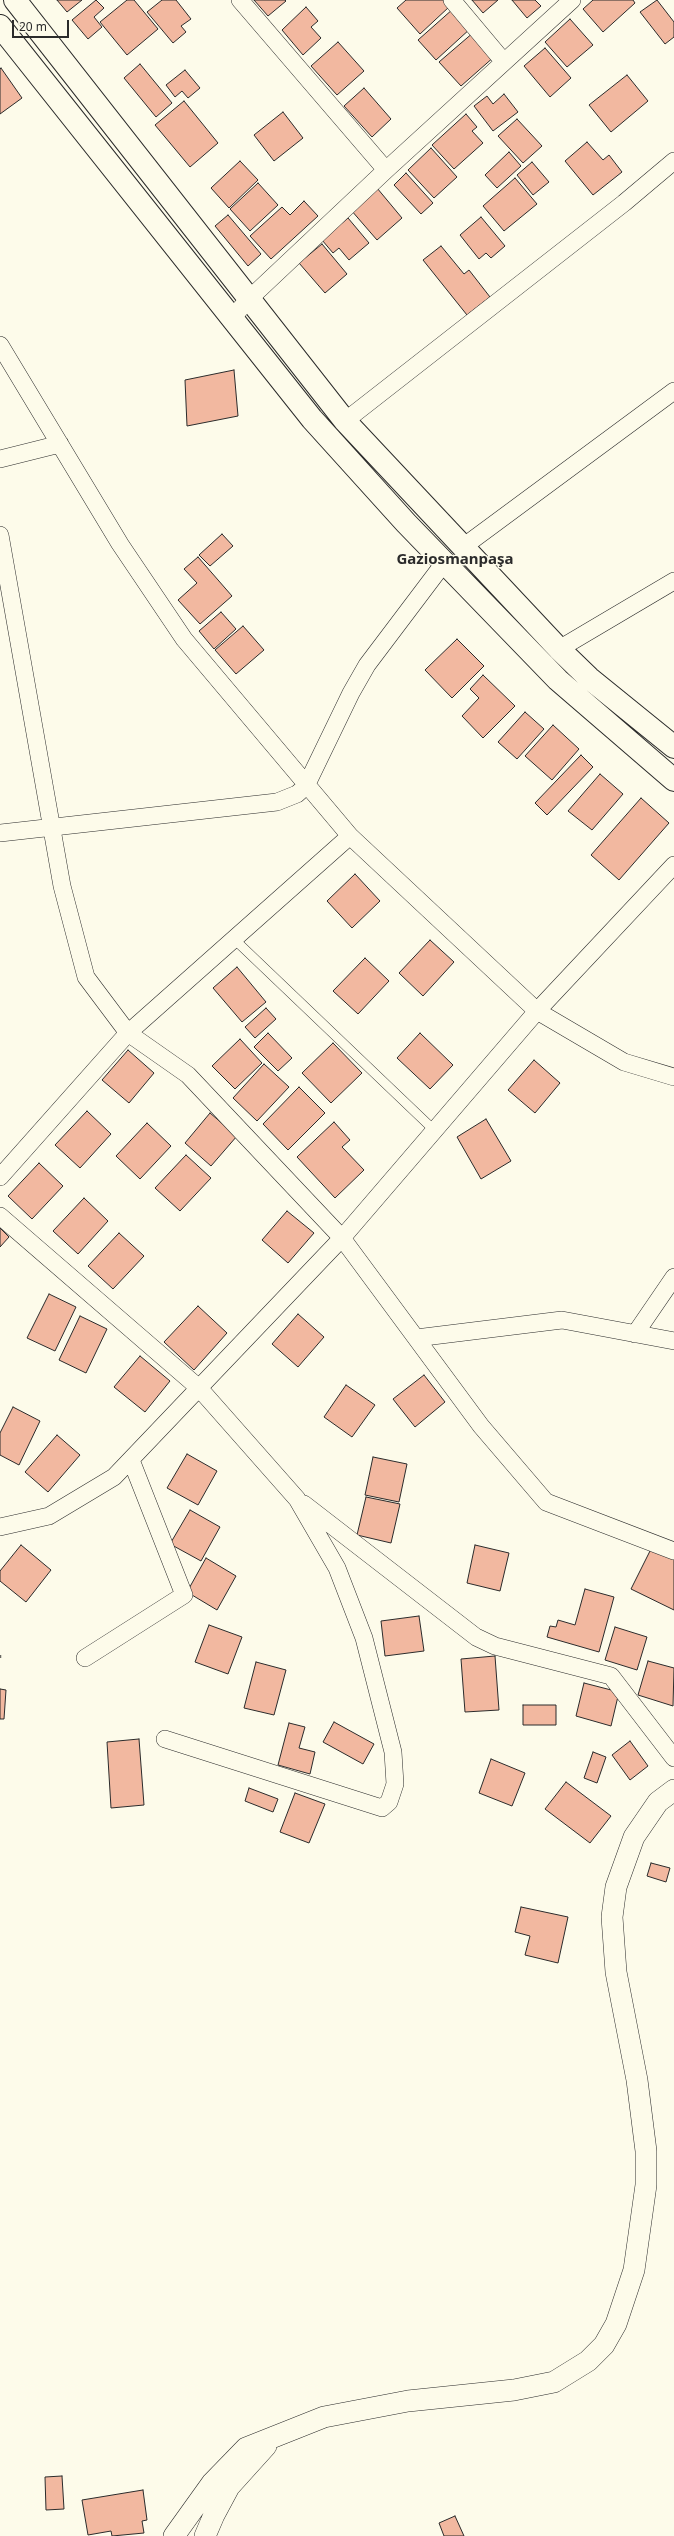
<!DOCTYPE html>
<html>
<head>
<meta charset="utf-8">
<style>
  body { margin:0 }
  #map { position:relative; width:674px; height:2536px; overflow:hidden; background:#fdfbea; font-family:"Noto Sans",sans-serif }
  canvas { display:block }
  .scale { position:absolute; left:12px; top:20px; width:57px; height:18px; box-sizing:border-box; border:2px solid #2b2b2b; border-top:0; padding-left:5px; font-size:12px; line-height:14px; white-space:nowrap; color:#2b2b2b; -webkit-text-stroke:3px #fdfbea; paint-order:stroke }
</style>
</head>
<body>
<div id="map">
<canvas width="674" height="2536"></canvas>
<div class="scale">20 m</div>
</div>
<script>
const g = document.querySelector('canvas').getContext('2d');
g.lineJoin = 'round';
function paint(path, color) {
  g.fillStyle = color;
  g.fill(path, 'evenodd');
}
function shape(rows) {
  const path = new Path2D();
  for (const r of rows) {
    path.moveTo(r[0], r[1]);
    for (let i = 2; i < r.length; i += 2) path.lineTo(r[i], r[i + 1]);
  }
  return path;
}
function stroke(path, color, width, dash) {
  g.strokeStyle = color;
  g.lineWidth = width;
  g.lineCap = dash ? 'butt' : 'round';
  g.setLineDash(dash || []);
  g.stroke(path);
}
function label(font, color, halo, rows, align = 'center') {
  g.font = font + ' "Noto Sans",sans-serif';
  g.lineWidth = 3;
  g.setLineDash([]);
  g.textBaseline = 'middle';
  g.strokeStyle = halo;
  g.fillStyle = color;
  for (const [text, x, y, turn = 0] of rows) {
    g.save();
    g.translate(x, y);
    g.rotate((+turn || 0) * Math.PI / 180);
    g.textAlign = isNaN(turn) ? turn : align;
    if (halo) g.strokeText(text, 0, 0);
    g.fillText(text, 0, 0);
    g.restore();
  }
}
const building = shape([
  [57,0,82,0,67,12,57,0],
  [96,0,104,8,94,17,102,27,88,39,72,20,96,0],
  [127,0,134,0,158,29,127,55,100,22,127,0],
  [162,0,176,0,191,19,181,26,186,32,173,43,147,12,162,0],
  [254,0,285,0,286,1,268,16,254,0],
  [406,0,443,0,449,7,420,34,397,8,406,0],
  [472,0,498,0,483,13,472,0],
  [512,0,535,0,541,6,527,18,512,0],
  [593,0,633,0,635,3,603,32,583,9,593,0],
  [657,0,674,22,674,37,665,44,640,12,657,0],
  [306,7,318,21,311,27,321,38,303,55,282,30,306,7],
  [453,9,471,28,436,60,418,40,453,9],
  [570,19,593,45,567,67,545,42,570,19],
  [474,32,495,56,461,86,439,62,474,32],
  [338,42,364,71,337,95,311,66,338,42],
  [545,48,571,78,550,97,524,66,545,48],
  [140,64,172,103,156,117,124,78,140,64],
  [1,68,22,98,0,114,0,69,1,68],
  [185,70,200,88,188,98,182,91,175,97,166,85,185,70],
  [627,75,648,101,611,132,589,105,627,75],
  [364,88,391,119,372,137,344,106,364,88],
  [504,94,518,112,493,131,474,106,487,96,493,104,504,94],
  [184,101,218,143,190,167,155,125,184,101],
  [283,112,303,138,274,161,254,135,283,112],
  [466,114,477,127,472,131,483,143,454,169,432,145,466,114],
  [517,119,542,146,523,163,498,136,517,119],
  [587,142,603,160,609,155,622,172,593,195,565,161,587,142],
  [431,148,457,177,434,198,408,170,431,148],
  [509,152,521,166,497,188,485,175,509,152],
  [240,161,258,180,229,208,211,188,240,161],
  [532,162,549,182,533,195,517,175,532,162],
  [406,173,433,203,421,214,394,185,406,173],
  [515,178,537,204,504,231,483,206,515,178],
  [258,183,278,205,250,231,230,209,258,183],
  [377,188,402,218,377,240,351,210,377,188],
  [304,201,318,216,271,259,250,236,282,207,290,215,304,201],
  [228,215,261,254,248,266,215,226,228,215],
  [481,217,505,246,491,258,486,253,479,259,460,235,481,217],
  [348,218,369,243,349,260,339,248,333,253,322,240,348,218],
  [322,244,347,274,325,293,299,263,322,244],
  [441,246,464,274,469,270,490,297,467,315,423,260,441,246],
  [234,370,238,416,187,426,185,380,234,370],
  [222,534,233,546,210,566,199,555,222,534],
  [198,557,232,596,200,624,178,600,197,583,184,569,198,557],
  [221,612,236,629,214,649,199,631,221,612],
  [243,626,264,650,236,674,215,650,243,626],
  [457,639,484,666,452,698,425,670,457,639],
  [483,675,515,706,483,738,462,716,479,698,470,689,483,675],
  [525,712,544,729,517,759,498,742,525,712],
  [553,725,579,749,552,780,525,756,553,725],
  [581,755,593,767,547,815,535,803,581,755],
  [600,774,623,794,592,830,568,811,600,774],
  [641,798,669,823,619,880,591,855,641,798],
  [355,874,380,901,352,928,327,901,355,874],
  [430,940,454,962,423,996,399,973,430,940],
  [365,958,389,981,358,1014,333,991,365,958],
  [237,967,266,1002,242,1022,213,988,237,967],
  [266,1008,276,1019,255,1038,245,1027,266,1008],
  [268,1033,292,1058,278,1071,254,1047,268,1033],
  [420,1033,453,1065,430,1089,397,1058,420,1033],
  [240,1039,262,1063,235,1089,212,1066,240,1039],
  [333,1043,362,1073,331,1103,302,1073,333,1043],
  [128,1050,154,1073,129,1103,102,1080,128,1050],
  [534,1060,560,1083,535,1113,508,1090,534,1060],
  [264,1064,289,1087,257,1121,233,1098,264,1064],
  [299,1087,325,1113,288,1150,263,1124,299,1087],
  [87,1111,111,1134,80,1168,55,1145,87,1111],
  [210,1113,237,1136,211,1166,185,1143,210,1113],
  [486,1119,511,1161,481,1179,457,1137,486,1119],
  [334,1122,350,1140,342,1147,364,1170,335,1198,297,1157,334,1122],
  [147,1123,171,1146,140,1179,116,1156,147,1123],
  [186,1155,211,1178,180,1211,155,1188,186,1155],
  [39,1163,63,1186,32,1219,8,1196,39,1163],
  [84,1198,108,1221,78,1254,53,1231,84,1198],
  [287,1211,314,1233,288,1263,262,1240,287,1211],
  [0,1228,9,1237,0,1247,0,1228],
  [119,1233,144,1256,113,1289,88,1266,119,1233],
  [49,1294,76,1307,55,1351,27,1338,49,1294],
  [198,1306,227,1333,194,1370,164,1342,198,1306],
  [298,1314,324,1337,298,1367,272,1344,298,1314],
  [80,1316,107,1329,86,1373,59,1360,80,1316],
  [140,1356,170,1381,145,1412,114,1387,140,1356],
  [424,1375,445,1402,415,1427,393,1399,424,1375],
  [346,1385,375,1405,352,1437,324,1417,346,1385],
  [13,1407,40,1421,19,1465,0,1455,0,1433,13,1407],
  [57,1435,80,1455,48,1492,25,1472,57,1435],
  [187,1454,217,1471,198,1505,167,1488,187,1454],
  [373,1457,407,1464,399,1502,365,1495,373,1457],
  [366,1497,400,1504,391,1543,357,1535,366,1497],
  [190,1510,220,1527,201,1561,170,1544,190,1510],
  [21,1545,51,1570,26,1602,0,1581,0,1571,21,1545],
  [475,1545,509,1553,500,1591,467,1583,475,1545],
  [652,1547,674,1558,674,1610,631,1589,652,1547],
  [206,1558,236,1576,217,1610,187,1592,206,1558],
  [585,1589,614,1597,599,1652,547,1637,550,1626,556,1627,558,1620,575,1625,585,1589],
  [419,1616,424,1651,385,1656,381,1621,419,1616],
  [209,1625,242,1637,228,1674,195,1662,209,1625],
  [615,1627,647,1637,637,1670,605,1660,615,1627],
  [495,1656,499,1710,465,1712,461,1659,495,1656],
  [648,1661,674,1668,673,1706,638,1695,648,1661],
  [256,1662,286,1670,274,1715,244,1708,256,1662],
  [584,1683,619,1692,611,1726,576,1716,584,1683],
  [0,1689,6,1690,4,1719,0,1719,0,1689],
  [523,1705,556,1705,556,1725,523,1725,523,1705],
  [334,1722,374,1744,363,1764,323,1742,334,1722],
  [289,1723,305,1727,299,1748,315,1752,310,1774,278,1765,289,1723],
  [139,1739,144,1805,111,1808,107,1742,139,1739],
  [630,1741,648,1766,630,1780,612,1755,630,1741],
  [593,1752,606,1757,597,1783,584,1778,593,1752],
  [491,1759,525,1773,512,1806,479,1793,491,1759],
  [566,1782,611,1816,590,1843,545,1809,566,1782],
  [249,1788,278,1799,273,1812,245,1801,249,1788],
  [295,1793,325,1804,309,1843,280,1832,295,1793],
  [651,1863,670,1868,666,1882,647,1876,651,1863],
  [521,1907,568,1917,558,1963,525,1955,530,1936,515,1932,521,1907],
  [62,2476,64,2509,46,2510,45,2477,62,2476],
  [143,2490,147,2520,142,2521,144,2533,112,2536,111,2531,88,2535,82,2500,143,2490],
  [455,2516,464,2536,444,2536,439,2523,455,2516]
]);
paint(building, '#f2b8a0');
stroke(building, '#2b2b2b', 1);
const service = shape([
  [234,939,434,1130]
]);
const minor = shape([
  [240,0,386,170],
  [452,0,504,62],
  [231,319,248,300,386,170,572,0],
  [0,345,120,544,184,639,350,836,537,1011,624,1062,674,1077],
  [345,421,624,203,674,161],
  [0,459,60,444],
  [0,535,62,886,86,977,128,1033,188,1075,342,1238,481,1426,546,1502,674,1551],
  [463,547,674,391],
  [559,649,674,581],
  [0,833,277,802,297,794,306,786,351,693,367,665,444,563],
  [0,1177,128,1033,350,836],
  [0,1216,199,1388,297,1499,337,1568,364,1638,393,1752,395,1784,389,1802,382,1808,165,1739],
  [635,1334,674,1277],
  [416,1338,562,1320,674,1341],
  [304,1504,476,1637,495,1646,611,1676,674,1758],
  [0,1527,49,1516,114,1477,342,1238,537,1011,674,865],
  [85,1658,184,1595,131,1460]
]);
const tertiary = shape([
  [174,2536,212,2483,246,2448,324,2417,408,2401,514,2390,554,2382,588,2361,604,2345,616,2324,634,2270,646,2185,646,2151,637,2080,616,1972,612,1917,616,1887,634,1837,658,1802,674,1790],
  [205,2536,214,2515,229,2487,266,2446]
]);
const secondary = shape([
  [15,0,345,421,559,649,589,678,674,747],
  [0,26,312,419,406,523,558,680,674,780]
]);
stroke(service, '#2b2b2b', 10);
stroke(minor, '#2b2b2b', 18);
stroke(tertiary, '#2b2b2b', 22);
stroke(secondary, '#2b2b2b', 24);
stroke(shape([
  [0,1655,0,1659]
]), '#6a6964', 2.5, [3, 2]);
stroke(service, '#fdfbea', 9);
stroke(minor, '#fdfbea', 17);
stroke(tertiary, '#fdfbea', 21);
stroke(secondary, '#fdfbea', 22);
label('bold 15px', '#2b2b2b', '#fdfbea', [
  ["Gaziosmanpaşa",455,560]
]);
</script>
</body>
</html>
